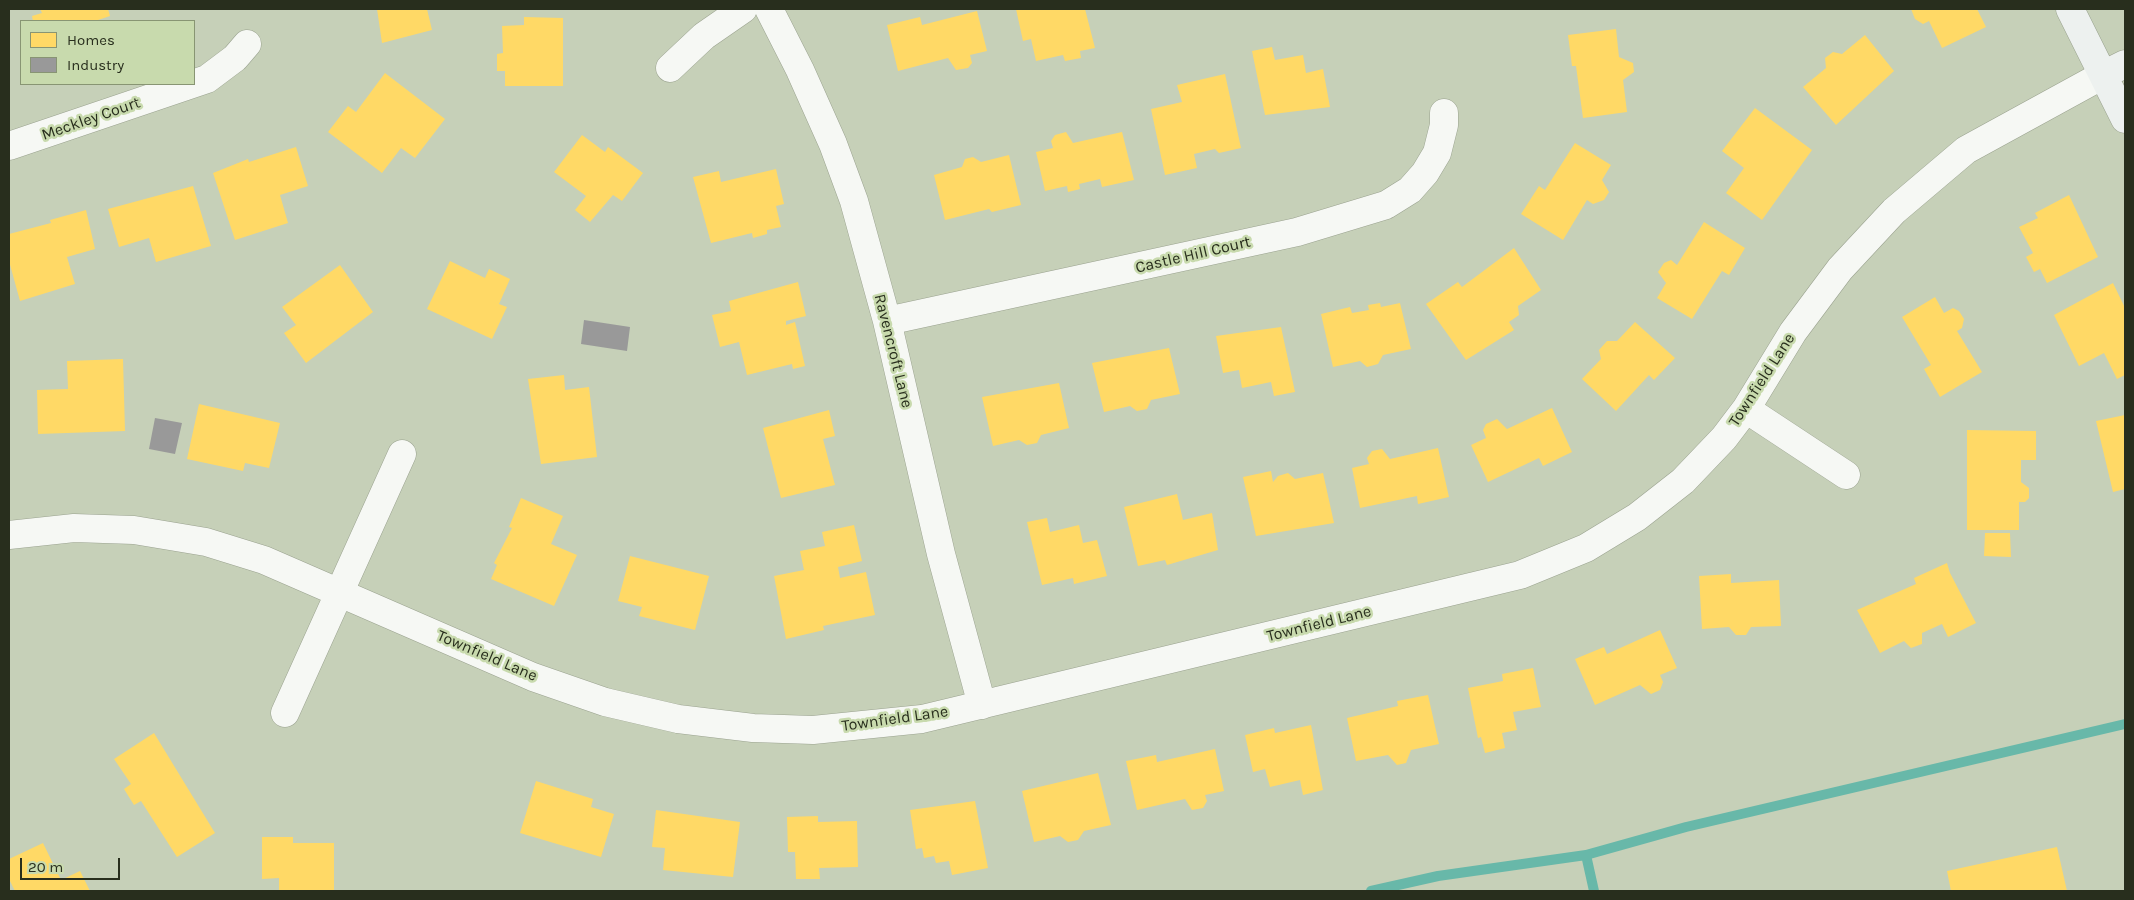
<!DOCTYPE html>
<html>
<head>
<meta charset="utf-8">
<style>
  body { margin:0 }
  #map { position:relative; width:2134px; height:900px; overflow:hidden; background:#c6d0b8; font-family:Karla,sans-serif }
  canvas { display:block }
  .frame { position:absolute; inset:0; border:10px solid #282e1d; pointer-events:none }
  .legend { position:absolute; left:20px; top:20px; width:175px; height:65px; box-sizing:border-box; background:#c8daad; border:1px solid #889573; margin:0; padding:6px 9px; list-style:none; font-size:15px; color:#282e1d }
  .legend li { display:flex; align-items:center; gap:10px; height:25px }
  .legend b { width:25px; border:1px solid #889573 }
  .scale { position:absolute; left:20px; top:858px; width:100px; height:22px; box-sizing:border-box; border:2px solid #282e1d; border-top:0; padding-left:6px; font-size:15px; line-height:18px; white-space:nowrap; color:#282e1d; -webkit-text-stroke:4px #c8daad; paint-order:stroke }
</style>
</head>
<body>
<div id="map">
<canvas width="2134" height="900"></canvas>
<div class="frame"></div>
<ul class="legend">
<li><b style="height:14px;background:#ffd966"></b>Homes</li>
<li><b style="height:14px;background:#999"></b>Industry</li>
</ul>
<div class="scale">20 m</div>
</div>
<script>
const g = document.querySelector('canvas').getContext('2d');
g.lineJoin = 'round';
function paint(path, color) {
  g.fillStyle = color;
  g.fill(path, 'evenodd');
}
function shape(rows) {
  const path = new Path2D();
  for (const r of rows) {
    path.moveTo(r[0], r[1]);
    for (let i = 2; i < r.length; i += 2) path.lineTo(r[i], r[i + 1]);
  }
  return path;
}
function stroke(path, color, width, dash) {
  g.strokeStyle = color;
  g.lineWidth = width;
  g.lineCap = dash ? 'butt' : 'round';
  g.setLineDash(dash || []);
  g.stroke(path);
}
function label(font, color, halo, rows, align = 'center') {
  g.font = font + ' Karla,sans-serif';
  g.lineWidth = 5;
  g.setLineDash([]);
  g.textBaseline = 'middle';
  g.strokeStyle = halo;
  g.fillStyle = color;
  for (const [text, x, y, turn = 0] of rows) {
    g.save();
    g.translate(x, y);
    g.rotate((+turn || 0) * Math.PI / 180);
    g.textAlign = isNaN(turn) ? turn : align;
    if (halo) g.strokeText(text, 0, 0);
    g.fillText(text, 0, 0);
    g.restore();
  }
}
paint(shape([
  [40,9,108,9,110,16,95,21,33,21,32,16,42,13],
  [377,9,427,9,432,30,382,43],
  [1016,9,1085,9,1095,48,1080,51,1081,58,1065,61,1063,55,1036,61,1031,39,1023,41],
  [1911,9,1977,9,1986,27,1942,48,1929,21,1923,24,1915,19],
  [977,11,987,51,970,55,972,63,968,68,956,70,948,58,898,71,887,25,920,17,922,25],
  [524,17,563,18,563,86,505,86,505,71,497,71,497,54,503,53,502,26,524,25],
  [1616,29,1619,57,1633,63,1634,72,1623,80,1627,112,1583,118,1576,66,1572,66,1568,35],
  [1865,35,1894,71,1836,125,1803,87,1826,68,1825,58,1833,52,1842,54],
  [1272,47,1275,60,1303,55,1306,73,1323,69,1330,107,1265,115,1252,51],
  [385,73,445,119,415,158,401,148,382,173,328,132,348,106,356,112],
  [1225,74,1241,148,1219,153,1215,149,1194,154,1197,168,1165,175,1151,109,1182,102,1177,85],
  [1755,108,1812,150,1762,220,1726,193,1744,168,1722,151],
  [1066,132,1073,143,1122,132,1134,180,1102,187,1100,179,1079,184,1080,189,1068,192,1067,186,1045,191,1036,152,1053,148,1051,141,1055,135],
  [582,135,605,152,608,147,643,173,622,201,613,195,590,222,575,210,586,196,554,172],
  [1575,143,1611,165,1602,180,1609,192,1604,200,1593,204,1587,200,1563,240,1521,214,1539,186,1545,190],
  [296,147,308,186,280,195,288,223,235,240,213,173,248,159,249,162],
  [1009,155,1021,205,992,212,989,209,945,220,934,175,962,167,965,159,973,157,981,162],
  [776,169,784,204,776,206,781,227,767,230,767,234,753,238,752,233,711,243,693,177,719,171,721,182],
  [193,186,211,246,156,262,149,238,119,247,108,209],
  [2069,195,2098,257,2047,283,2040,269,2034,272,2026,257,2033,253,2019,227,2038,218,2035,213],
  [86,210,95,249,67,257,75,284,20,301,9,261,9,234,51,223,50,220],
  [1704,222,1745,248,1729,275,1722,271,1692,319,1657,298,1666,283,1658,272,1664,263,1671,260,1677,265],
  [1514,248,1541,290,1518,306,1519,315,1509,322,1514,330,1466,360,1426,304,1458,282,1462,287],
  [450,261,485,278,489,269,510,279,499,304,507,307,492,339,427,309],
  [340,265,373,312,306,363,284,333,296,325,282,307],
  [798,282,806,316,786,321,786,325,795,322,805,366,793,369,792,364,747,375,739,342,720,347,712,315,731,311,729,301],
  [2113,283,2125,308,2125,375,2117,379,2104,353,2079,366,2054,315],
  [1935,297,1944,313,1953,308,1959,311,1964,319,1962,328,1957,331,1982,372,1940,397,1924,369,1931,365,1902,317],
  [1380,303,1381,307,1400,303,1411,349,1383,355,1378,364,1367,367,1360,361,1333,367,1321,314,1350,307,1352,313,1369,310,1368,305],
  [1635,322,1675,358,1654,380,1649,375,1616,411,1582,379,1601,359,1599,350,1607,341,1617,341],
  [1281,327,1295,392,1274,396,1271,382,1242,388,1239,370,1223,373,1216,336],
  [1169,348,1180,394,1151,400,1147,409,1137,411,1130,406,1104,412,1092,363],
  [123,359,125,431,38,434,37,390,68,389,67,361],
  [564,375,565,390,589,387,597,457,541,464,528,379],
  [1059,383,1069,428,1041,435,1037,443,1027,445,1019,440,993,446,982,397],
  [199,404,280,423,269,468,245,463,243,471,187,459],
  [1552,408,1572,452,1543,466,1539,458,1488,482,1471,445,1486,438,1483,430,1486,424,1497,419,1507,429],
  [829,410,835,436,823,439,835,485,781,498,763,428],
  [2125,415,2125,489,2113,492,2096,421],
  [1967,430,2036,431,2036,460,2021,460,2021,482,2029,488,2029,498,2025,502,2019,502,2019,530,1967,530],
  [1438,448,1449,497,1418,504,1417,496,1360,508,1352,468,1369,464,1367,458,1372,451,1382,449,1390,459],
  [1271,471,1273,482,1278,476,1288,473,1295,479,1323,473,1334,523,1256,536,1243,477],
  [1177,494,1183,520,1212,513,1218,550,1167,565,1165,560,1138,566,1124,507],
  [521,498,563,516,551,544,577,555,554,606,491,579,497,565,494,563,512,528,509,527],
  [1047,518,1050,532,1079,525,1083,543,1097,540,1107,576,1074,584,1073,578,1042,585,1027,522],
  [854,525,862,561,838,567,840,578,866,572,875,615,823,626,824,630,786,639,774,576,804,570,800,551,825,546,822,532],
  [1985,533,2010,533,2011,557,1984,556],
  [630,556,709,576,695,630,639,616,642,607,618,601],
  [1947,563,1950,573,1976,623,1948,637,1942,624,1922,633,1922,644,1911,648,1904,641,1880,653,1857,610,1916,584,1914,578],
  [1731,574,1731,583,1779,580,1781,626,1751,627,1746,635,1736,635,1729,627,1702,629,1699,576],
  [1660,630,1677,668,1660,675,1663,682,1660,690,1651,694,1640,685,1595,705,1575,659,1604,647,1607,654],
  [1533,668,1541,707,1513,712,1517,730,1502,733,1505,748,1485,753,1481,737,1478,738,1468,688,1503,681,1502,674],
  [1428,695,1439,744,1411,750,1406,763,1397,765,1388,755,1356,761,1347,718,1398,706,1397,701],
  [1311,725,1323,790,1303,795,1300,780,1270,787,1265,769,1253,772,1245,735,1274,728,1275,733],
  [154,733,215,833,177,857,141,801,134,805,124,789,131,784,114,759],
  [1215,749,1224,791,1205,795,1207,801,1203,808,1192,810,1185,799,1137,810,1126,761,1156,755,1157,762],
  [1098,773,1111,825,1084,831,1078,840,1068,842,1060,836,1034,842,1022,791],
  [536,781,593,799,591,807,614,814,601,857,520,833],
  [975,801,988,868,952,875,949,861,936,863,934,856,924,858,922,848,916,849,910,810],
  [656,810,740,822,733,877,663,870,665,848,652,847],
  [818,816,818,822,857,821,858,867,819,868,820,879,796,879,795,852,788,852,787,817],
  [262,837,293,837,293,843,334,843,334,891,279,891,279,878,262,879],
  [43,843,61,880,80,871,90,891,15,891,9,879,9,859],
  [2057,847,2067,891,1951,891,1947,871]
]), '#ffd966');
paint(shape([
  [584,320,630,327,627,351,581,344],
  [155,418,182,423,175,454,149,449]
]), '#999');
stroke(shape([
  [1371,891,1438,876,1586,855],
  [1594,891,1586,855,1686,827,2125,724]
]), '#68b8a9', 10);
const street = shape([
  [769,9,800,70,833,144,854,201,887,321,941,554,982,705],
  [670,68,704,36,743,9],
  [9,146,207,79,235,58,247,44],
  [887,321,1297,232,1386,205,1410,190,1425,173,1437,153,1444,125,1444,113],
  [1746,409,1846,475],
  [9,535,74,528,134,530,206,542,264,560,533,677,605,702,678,719,753,728,813,730,922,719,1520,575,1586,548,1637,517,1683,481,1724,438,1746,409,1793,332,1840,269,1894,211,1966,150,2103,75],
  [285,713,402,454]
]);
const secondary = shape([
  [2070,9,2125,119],
  [2103,75,2125,64]
]);
stroke(street, '#9aa28f', 29);
stroke(secondary, '#9aa28f', 29);
stroke(street, '#f6f8f4', 28);
stroke(secondary, '#edf1ef', 28);
label('16px', '#282e1d', '#c8daad', [
  ["Meckley Court",91,119,-19],
  ["Castle Hill Court",1193,255,-13],
  ["Ravencroft Lane",893,351,76],
  ["Townfield Lane",1762,380,-57],
  ["Townfield Lane",1319,624,-14],
  ["Townfield Lane",487,656,23],
  ["Townfield Lane",895,719,-8]
]);
</script>
</body>
</html>
